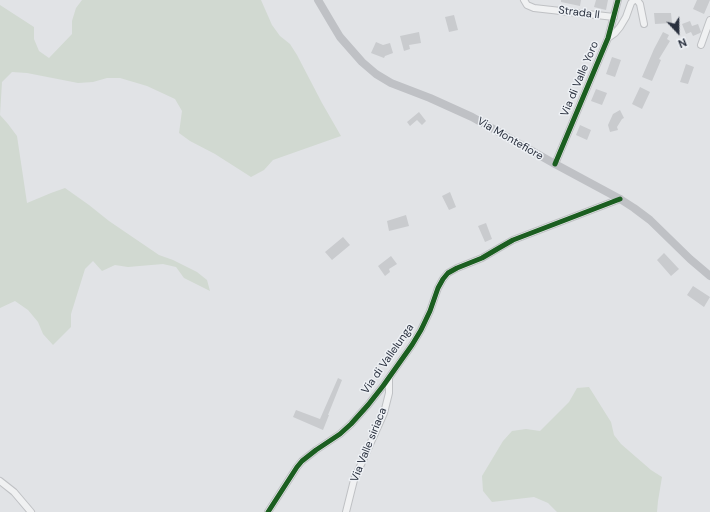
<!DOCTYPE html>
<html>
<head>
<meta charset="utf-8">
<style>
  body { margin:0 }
  #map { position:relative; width:710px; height:512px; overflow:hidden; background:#e1e3e6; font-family:"DM Sans",sans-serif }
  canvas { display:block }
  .north { position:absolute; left:658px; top:12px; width:40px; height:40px; -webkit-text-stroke:3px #eef1f5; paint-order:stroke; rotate:158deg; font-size:11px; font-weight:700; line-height:16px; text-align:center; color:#29303e }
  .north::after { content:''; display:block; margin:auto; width:14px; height:18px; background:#29303e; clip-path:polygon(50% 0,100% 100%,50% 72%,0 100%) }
</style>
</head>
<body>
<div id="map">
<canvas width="710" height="512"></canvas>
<div class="north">N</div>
</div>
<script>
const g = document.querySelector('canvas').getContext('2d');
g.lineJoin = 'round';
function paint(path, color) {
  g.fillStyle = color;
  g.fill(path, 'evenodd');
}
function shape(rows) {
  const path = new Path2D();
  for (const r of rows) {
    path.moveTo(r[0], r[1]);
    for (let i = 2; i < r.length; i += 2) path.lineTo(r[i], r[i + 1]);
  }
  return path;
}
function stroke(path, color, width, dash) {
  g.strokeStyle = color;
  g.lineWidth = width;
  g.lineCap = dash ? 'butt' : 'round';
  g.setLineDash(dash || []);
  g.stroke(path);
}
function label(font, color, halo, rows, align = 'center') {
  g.font = font + ' "DM Sans",sans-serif';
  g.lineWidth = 3;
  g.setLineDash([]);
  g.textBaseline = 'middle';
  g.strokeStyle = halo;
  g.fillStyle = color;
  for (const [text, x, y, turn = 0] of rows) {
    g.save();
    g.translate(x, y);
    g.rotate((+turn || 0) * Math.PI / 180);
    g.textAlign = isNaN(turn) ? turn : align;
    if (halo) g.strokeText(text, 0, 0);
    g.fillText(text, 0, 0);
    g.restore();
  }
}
paint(shape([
  [82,0,261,0,272,25,280,36,290,44,297,55,322,103,341,136,273,160,264,170,251,177,215,154,190,141,179,133,182,111,175,99,147,86,120,78,107,78,93,82,78,83,27,73,12,72,2,82,0,115,8,124,17,136,27,203,51,193,65,188,89,205,109,221,159,255,173,260,197,272,207,280,210,291,184,278,176,267,163,264,128,267,115,265,102,271,93,261,85,269,71,314,71,327,53,345,43,334,38,322,28,310,15,301,0,308,0,5,34,27,34,39,39,51,49,58,72,34,72,21,76,8],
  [589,387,611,422,614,435,621,444,651,470,662,477,658,501,657,512,557,512,548,503,534,497,492,502,483,491,482,476,503,441,512,431,526,429,540,431,569,402,577,388]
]), '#d1d9d1');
paint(shape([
  [561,0,581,0,580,6,561,2],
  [596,0,608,0,606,10,594,7],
  [697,0,710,0,704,14,693,9],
  [654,13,671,13,672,23,655,24],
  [454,15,458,30,449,32,445,17],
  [690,21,692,26,698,24,701,32,700,33,693,36,691,32,686,34,682,24],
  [419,32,421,43,409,45,410,49,404,51,400,36],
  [663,32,669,35,667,39,670,41,659,59,661,60,652,81,642,77,654,49],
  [376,42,383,45,390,43,393,53,385,56,384,58,371,53],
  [612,57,621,60,615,77,606,74],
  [686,64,694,67,688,84,680,82],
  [640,87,650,92,642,109,632,104],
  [596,89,607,93,602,105,591,101],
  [620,110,624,118,622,119,617,127,618,130,610,132,608,125,613,114],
  [419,112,426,121,422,125,417,120,410,126,407,122],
  [580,125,591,130,587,140,576,135],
  [450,192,456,207,449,210,442,196],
  [406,215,409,226,389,231,387,221],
  [486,223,492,239,485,242,478,226],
  [343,237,350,245,332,260,325,252],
  [664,253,679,269,671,276,657,260],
  [391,256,397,264,389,269,390,272,385,276,378,266],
  [693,286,710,297,704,307,687,295],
  [338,378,342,380,328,415,329,415,323,430,293,417,296,410,320,419]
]), '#c9cbce');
const minor = shape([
  [524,0,527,5,534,8,614,17],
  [637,0,640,4,644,24],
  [608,38,615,33,620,27,626,17,631,3,634,0],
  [701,45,710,20],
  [555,164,608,38,618,0],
  [0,481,14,492,31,512],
  [268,512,297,467,302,461,316,450,340,434,351,424,368,405,383,386,412,345,421,330,430,311,438,288,443,279,448,273,457,268,482,258,499,248,513,240,620,199],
  [346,512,354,480,384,413,389,393,389,378]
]);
stroke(minor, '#bfc1c4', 8);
stroke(minor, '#f0f1f2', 6);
stroke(shape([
  [318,0,331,22,340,37,362,62,376,74,391,83,430,98,472,117,555,164,620,199,634,208,650,220,690,259,710,276]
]), '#bfc1c5', 8);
stroke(shape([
  [555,164,608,38,618,0],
  [268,512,297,467,302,461,316,450,340,434,351,424,368,405,383,386,412,345,421,330,430,311,438,288,443,279,448,273,457,268,482,258,499,248,513,240,620,199]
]), '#1b5e20', 5);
label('11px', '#29303e', '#eef1f5', [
  ["Strada II",579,13,7],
  ["Via di Valle Yoro",580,79,-67],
  ["Via Montefiore",510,139,30],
  ["Via di Vallelunga",388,359,-55],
  ["Via Valle siriaca",369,445,-68]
]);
</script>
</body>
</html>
